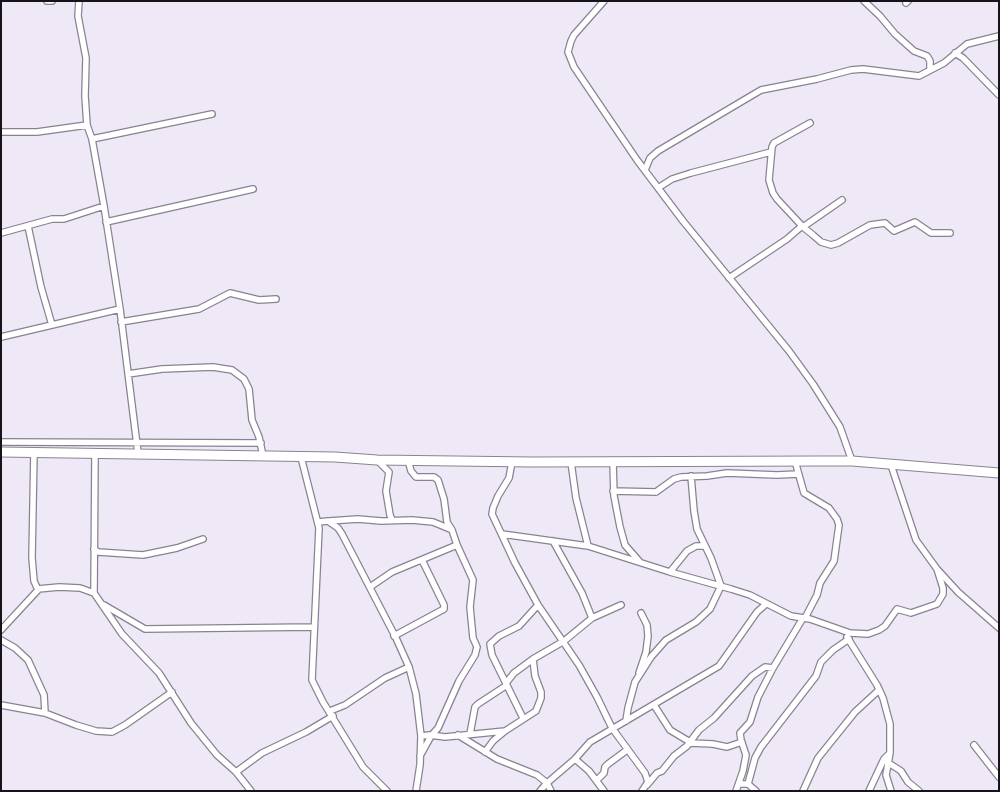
<!DOCTYPE html>
<html>
<head>
<meta charset="utf-8">
<style>
  body { margin:0 }
  #map { position:relative; width:1000px; height:792px; overflow:hidden; background:#eee8f7; font-family:"PT Sans",sans-serif }
  canvas { display:block }
  .frame { position:absolute; inset:0; border:2px solid #161419; pointer-events:none }
</style>
</head>
<body>
<div id="map">
<canvas width="1000" height="792"></canvas>
<div class="frame"></div>
</div>
<script>
const g = document.querySelector('canvas').getContext('2d');
g.lineJoin = 'round';
function shape(rows) {
  const path = new Path2D();
  for (const r of rows) {
    path.moveTo(r[0], r[1]);
    for (let i = 2; i < r.length; i += 2) path.lineTo(r[i], r[i + 1]);
  }
  return path;
}
function stroke(path, color, width, dash) {
  g.strokeStyle = color;
  g.lineWidth = width;
  g.lineCap = dash ? 'butt' : 'round';
  g.setLineDash(dash || []);
  g.stroke(path);
}
const street = shape([
  [47,1,52,1],
  [79,1,78,16,86,58,85,96,87,125,92,139,104,206,120,309,138,453],
  [604,1,574,35,571,41,568,52,574,67,637,160,683,221,789,351,813,384,840,427,852,461],
  [864,1,880,16,895,34,914,51,927,56,930,61,930,70],
  [906,3,908,1],
  [955,53,963,58,999,95],
  [810,123,774,143,772,147,769,180,773,193,777,199,803,227,813,235,821,242,831,245,838,243,870,225,885,223,894,231,915,222,931,233,950,233],
  [1,132,37,132,87,125],
  [92,139,212,114],
  [645,170,650,158,658,151,761,90,817,79,851,70,863,69,919,76,944,63,967,44,999,36],
  [658,188,672,179,691,173,771,152],
  [106,222,253,189],
  [28,226,41,287,52,325],
  [803,227,842,200],
  [1,233,52,219,64,219,104,206],
  [729,278,787,239,802,226],
  [121,322,199,309,230,293,259,300,276,299],
  [1,337,120,309],
  [128,374,162,369,213,367,232,370,244,379,249,389,252,420,259,437,263,456],
  [1,442,261,443],
  [301,457,319,528,312,680,323,702,363,767,387,791],
  [408,460,411,471,416,477,434,477,438,480,444,499,447,522,452,530,457,545,473,580,470,607,473,638,477,647,475,655,459,681,438,728,431,736,420,756],
  [378,461,389,472,386,491,390,515,392,520],
  [795,461,804,493,829,508,837,519,839,525,834,561,820,583,817,595,805,618],
  [512,462,509,478,498,496,493,508,492,514,515,563,538,605,579,665,597,697,612,728,645,773,648,782,642,791],
  [571,462,576,498,588,546],
  [613,462,614,496,620,527,625,545,639,561],
  [891,465,916,540,937,569,958,592,999,628],
  [613,491,656,492,674,479,681,477,707,476,727,473,777,475,798,474],
  [329,521,358,519,381,521,412,520,433,522,450,529],
  [318,522,328,521,338,528,342,534,396,638,409,667,416,694,421,736,420,765,416,791],
  [502,534,588,546,670,572,731,589,750,595,791,616,810,619,850,633,868,634,879,630,885,626,897,609,911,613,937,604,943,594,943,588,937,569],
  [94,549,98,552,143,555,177,548,203,539],
  [670,572,687,551,696,546,704,546],
  [370,587,392,572,457,545],
  [38,589,59,587,80,588,94,593,122,634,159,673,191,723,217,755,236,772,251,791],
  [94,593,95,452],
  [104,605,145,629,314,627],
  [592,618,621,605],
  [1,630,38,590,34,581,32,558,34,452],
  [394,636,444,609,444,605,422,560],
  [847,637,877,685,883,698,890,724,890,753,886,775,891,791],
  [1,640,15,648,28,660,44,695,45,713],
  [639,673,646,652,648,636,647,625,641,613],
  [506,683,514,673,533,659],
  [1,705,45,713,76,725,96,731,112,732,125,725,172,692],
  [654,705,670,730,690,742],
  [330,711,345,705,385,678,409,667],
  [523,718,492,655,490,644,499,636,519,626,538,605],
  [626,721,628,708,635,682,651,657,666,640,696,622,710,609,721,586,711,558,697,529,694,511,691,476],
  [470,734,475,707,478,704,507,685],
  [458,735,497,759,537,775,547,783,551,791],
  [421,736,430,735,445,737,505,731],
  [690,743,713,744,727,747,742,742],
  [974,745,999,777],
  [485,752,493,741,505,731,536,711,541,698,541,692,535,676,533,659,564,641,592,618,582,593,553,541],
  [575,759,589,771,604,791],
  [887,762,901,771,908,782,919,791],
  [236,772,262,753,306,732,333,716],
  [597,780,604,773,605,767,608,764,627,750],
  [739,784,748,784,756,791],
  [748,784,755,758,761,747,816,676,821,662,833,650,849,639],
  [647,785,657,773,662,771,674,756,687,746,699,730,714,718,752,676,765,667,773,668],
  [540,791,547,783,575,759,590,742,719,666,757,612,766,604],
  [736,791,743,771,746,755,741,740,740,733,750,722,758,697,773,668,803,618],
  [803,791,818,758,855,712,879,690],
  [869,791,884,759,889,754]
]);
const secondary = shape([
  [1,452,335,457,377,460,533,462,820,461,852,461,999,473]
]);
stroke(street, '#898391', 8);
stroke(secondary, '#898391', 11);
stroke(street, '#fff', 5.5);
stroke(secondary, '#fff', 9);
</script>
</body>
</html>
